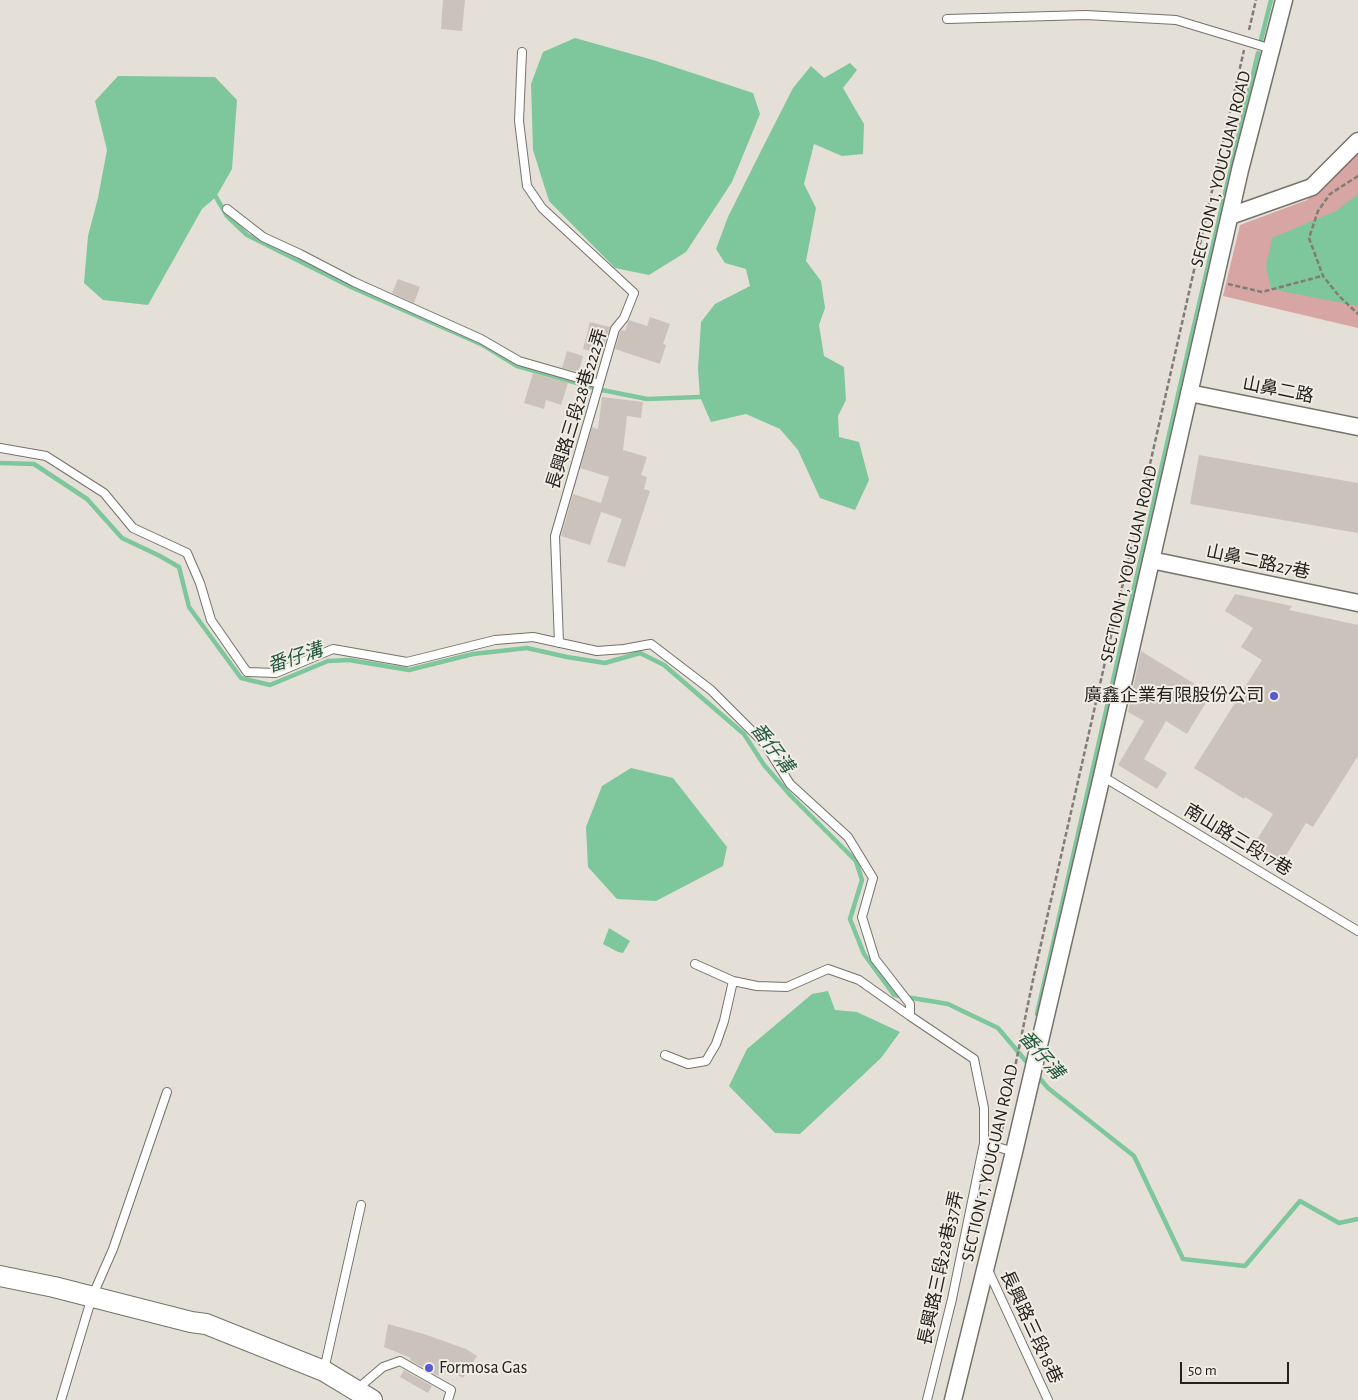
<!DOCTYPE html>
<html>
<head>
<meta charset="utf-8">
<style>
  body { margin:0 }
  #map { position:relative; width:1358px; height:1400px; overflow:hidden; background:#e4e0d7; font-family:"Alegreya Sans",sans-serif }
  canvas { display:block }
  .scale { position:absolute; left:1180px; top:1362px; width:109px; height:22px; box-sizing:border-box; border:2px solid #23221f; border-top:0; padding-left:6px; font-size:15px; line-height:18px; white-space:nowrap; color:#23221f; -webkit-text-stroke:4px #f1ede4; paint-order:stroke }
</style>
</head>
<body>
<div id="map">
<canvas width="1358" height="1400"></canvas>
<div class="scale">50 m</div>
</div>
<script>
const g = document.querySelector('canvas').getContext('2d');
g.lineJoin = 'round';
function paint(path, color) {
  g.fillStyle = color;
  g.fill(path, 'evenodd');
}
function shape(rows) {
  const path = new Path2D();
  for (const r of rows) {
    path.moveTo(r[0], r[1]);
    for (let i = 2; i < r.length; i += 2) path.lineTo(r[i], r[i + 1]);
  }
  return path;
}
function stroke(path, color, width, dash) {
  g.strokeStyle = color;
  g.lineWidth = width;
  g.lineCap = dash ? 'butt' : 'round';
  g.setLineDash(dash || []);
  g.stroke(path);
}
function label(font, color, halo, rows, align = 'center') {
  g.font = font + ' "Alegreya Sans","Noto Sans TC",sans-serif';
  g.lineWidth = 4;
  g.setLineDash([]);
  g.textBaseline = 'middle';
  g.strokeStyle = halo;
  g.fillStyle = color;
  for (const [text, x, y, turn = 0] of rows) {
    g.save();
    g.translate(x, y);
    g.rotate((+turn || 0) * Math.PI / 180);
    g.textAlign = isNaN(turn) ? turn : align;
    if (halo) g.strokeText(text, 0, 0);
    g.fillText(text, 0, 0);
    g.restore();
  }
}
paint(shape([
  [1358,148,1358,328,1223,296,1240,225,1307,200]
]), '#d6a5a4');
paint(shape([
  [575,38,653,60,753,93,760,114,732,182,686,252,649,275,615,268,549,201,533,150,531,84,543,52],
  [850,63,857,70,843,88,864,124,863,154,842,156,814,144,804,184,816,208,806,261,821,281,825,308,819,325,824,356,844,367,846,400,838,416,839,437,859,442,869,480,855,510,820,498,798,450,780,429,746,414,711,422,700,397,698,369,701,322,715,304,750,286,746,269,725,263,716,249,728,217,763,147,793,88,811,66,824,78],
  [118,76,215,77,237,100,232,169,216,197,202,209,148,305,103,300,84,283,88,236,98,198,107,150,95,101],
  [1358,194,1358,306,1271,289,1266,267,1272,238,1336,211],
  [631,768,673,778,727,847,723,866,656,901,617,899,588,867,586,827,602,786],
  [609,928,630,941,623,953,618,952,603,944],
  [828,991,835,1010,857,1012,900,1032,881,1058,800,1134,775,1133,729,1086,747,1049,812,994]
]), '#7ec69c');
stroke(shape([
  [1261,40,1271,0],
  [216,197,227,216,247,235,351,287,483,345,517,366,602,390,647,399,700,397],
  [0,463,34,464,87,499,122,538,160,556,179,567,189,607,241,678,270,685,328,661,349,660,409,670,473,654,527,648,567,657,605,663,640,653,664,665,744,734,764,765,791,796,856,861,862,880,850,919,864,954,894,995,948,1004,998,1028,1030,1066],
  [1037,1014,1189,347,1258,53],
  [1036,1074,1048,1088,1134,1156,1183,1259,1245,1266,1300,1201,1339,1223,1358,1219]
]), '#7ec69c', 4.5);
paint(shape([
  [443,0,465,0,462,31,441,29],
  [398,279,420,287,414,303,392,293],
  [650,317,670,324,663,344,666,345,660,364,615,349,620,332,622,330,625,331,629,320,647,326],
  [590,322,610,327,601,354,583,349],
  [567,351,583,356,579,372,562,368],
  [533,373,568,383,561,405,546,400,544,409,524,403],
  [602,397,643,402,641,418,627,416,623,450,647,457,641,475,647,477,644,489,650,491,625,567,607,562,622,519,601,512,590,545,561,536,573,494,601,503,609,477,580,468,592,427,598,429],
  [1199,455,1358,483,1358,533,1190,504],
  [1235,594,1292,606,1289,610,1358,625,1358,756,1313,827,1306,823,1279,867,1251,849,1273,814,1245,797,1244,799,1194,768,1262,660,1241,647,1253,628,1225,611],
  [1141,651,1211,694,1187,734,1166,721,1144,759,1167,773,1157,789,1118,765,1144,721,1128,712],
  [388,1324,424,1334,466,1349,477,1356,463,1378,443,1367,438,1376,410,1360,411,1358,384,1347],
  [404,1370,432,1386,428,1393,400,1377]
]), '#cbc2bc');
const service = shape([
  [947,19,1086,15,1176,20,1272,49],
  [522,52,519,121,527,186,542,208,634,293,624,318,615,329,555,536,559,643],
  [227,209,263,237,300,254,354,282,481,339,519,361,599,384],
  [0,448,46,456,104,493,133,528,187,553,200,583,211,620,247,672,276,673,333,649,407,662,495,640,533,637,597,651,624,649,651,644,711,690,765,744,790,784,848,837,873,878,862,917,875,959,910,1004,910,1016,974,1059,984,1108,984,1143,1014,1152],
  [1102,776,1358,931],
  [695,964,733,981],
  [665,1055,688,1064,706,1061,716,1044,724,1021,733,981,757,986,787,987,828,969,859,980,910,1016],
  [988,1270,1048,1400],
  [324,1370,361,1205],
  [356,1390,383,1367,400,1361,451,1390,448,1400],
  [61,1400,92,1297,113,1249,167,1092],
  [927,1400,952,1299,984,1143]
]);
const minor = shape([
  [1230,216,1312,187,1358,141],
  [1189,393,1358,427],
  [1151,560,1358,603],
  [953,1400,1014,1152,1102,776,1240,170,1284,0]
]);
const tertiary = shape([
  [0,1276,54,1287,191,1322,206,1324,324,1371,372,1400]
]);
stroke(service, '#76726a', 10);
stroke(minor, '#76726a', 19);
stroke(tertiary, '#76726a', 22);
stroke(shape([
  [1249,30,1256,0],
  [1358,176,1330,194,1318,211,1309,238,1323,276,1339,296,1358,314],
  [1228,284,1262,292,1322,276],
  [1002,1130,1034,975,1244,50]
]), '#807d77', 2.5, [5, 2.5]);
stroke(service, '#fff', 8);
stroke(minor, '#fff', 16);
stroke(tertiary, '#fff', 20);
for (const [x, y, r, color] of [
  [1274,696,5,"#575ad1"],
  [429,1368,5,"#575ad1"]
]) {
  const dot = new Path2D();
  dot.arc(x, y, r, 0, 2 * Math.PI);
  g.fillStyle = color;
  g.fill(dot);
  stroke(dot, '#f1ede4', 2);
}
label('18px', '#23221f', '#f1ede4', [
  ["SECTION 1, YOUGUAN ROAD",1221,169,-76],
  ["山鼻二路",1278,390,11],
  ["長興路三段28巷222弄",577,409,-73],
  ["山鼻二路27巷",1258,562,12],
  ["SECTION 1, YOUGUAN ROAD",1129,564,-77],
  ["南山路三段17巷",1238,840,31],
  ["SECTION 1, YOUGUAN ROAD",990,1163,-77],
  ["長興路三段28巷37弄",941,1268,-78],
  ["長興路三段18巷",1031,1327,65]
]);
label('18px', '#23221f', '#f1ede4', [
  ["廣鑫企業有限股份公司",1264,696],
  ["Formosa Gas",439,1368,"left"]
], 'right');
label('italic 19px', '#23593c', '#f1ede4', [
  ["番仔溝",295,658,-18],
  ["番仔溝",772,748,53],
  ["番仔溝",1041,1055,49]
]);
</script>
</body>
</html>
